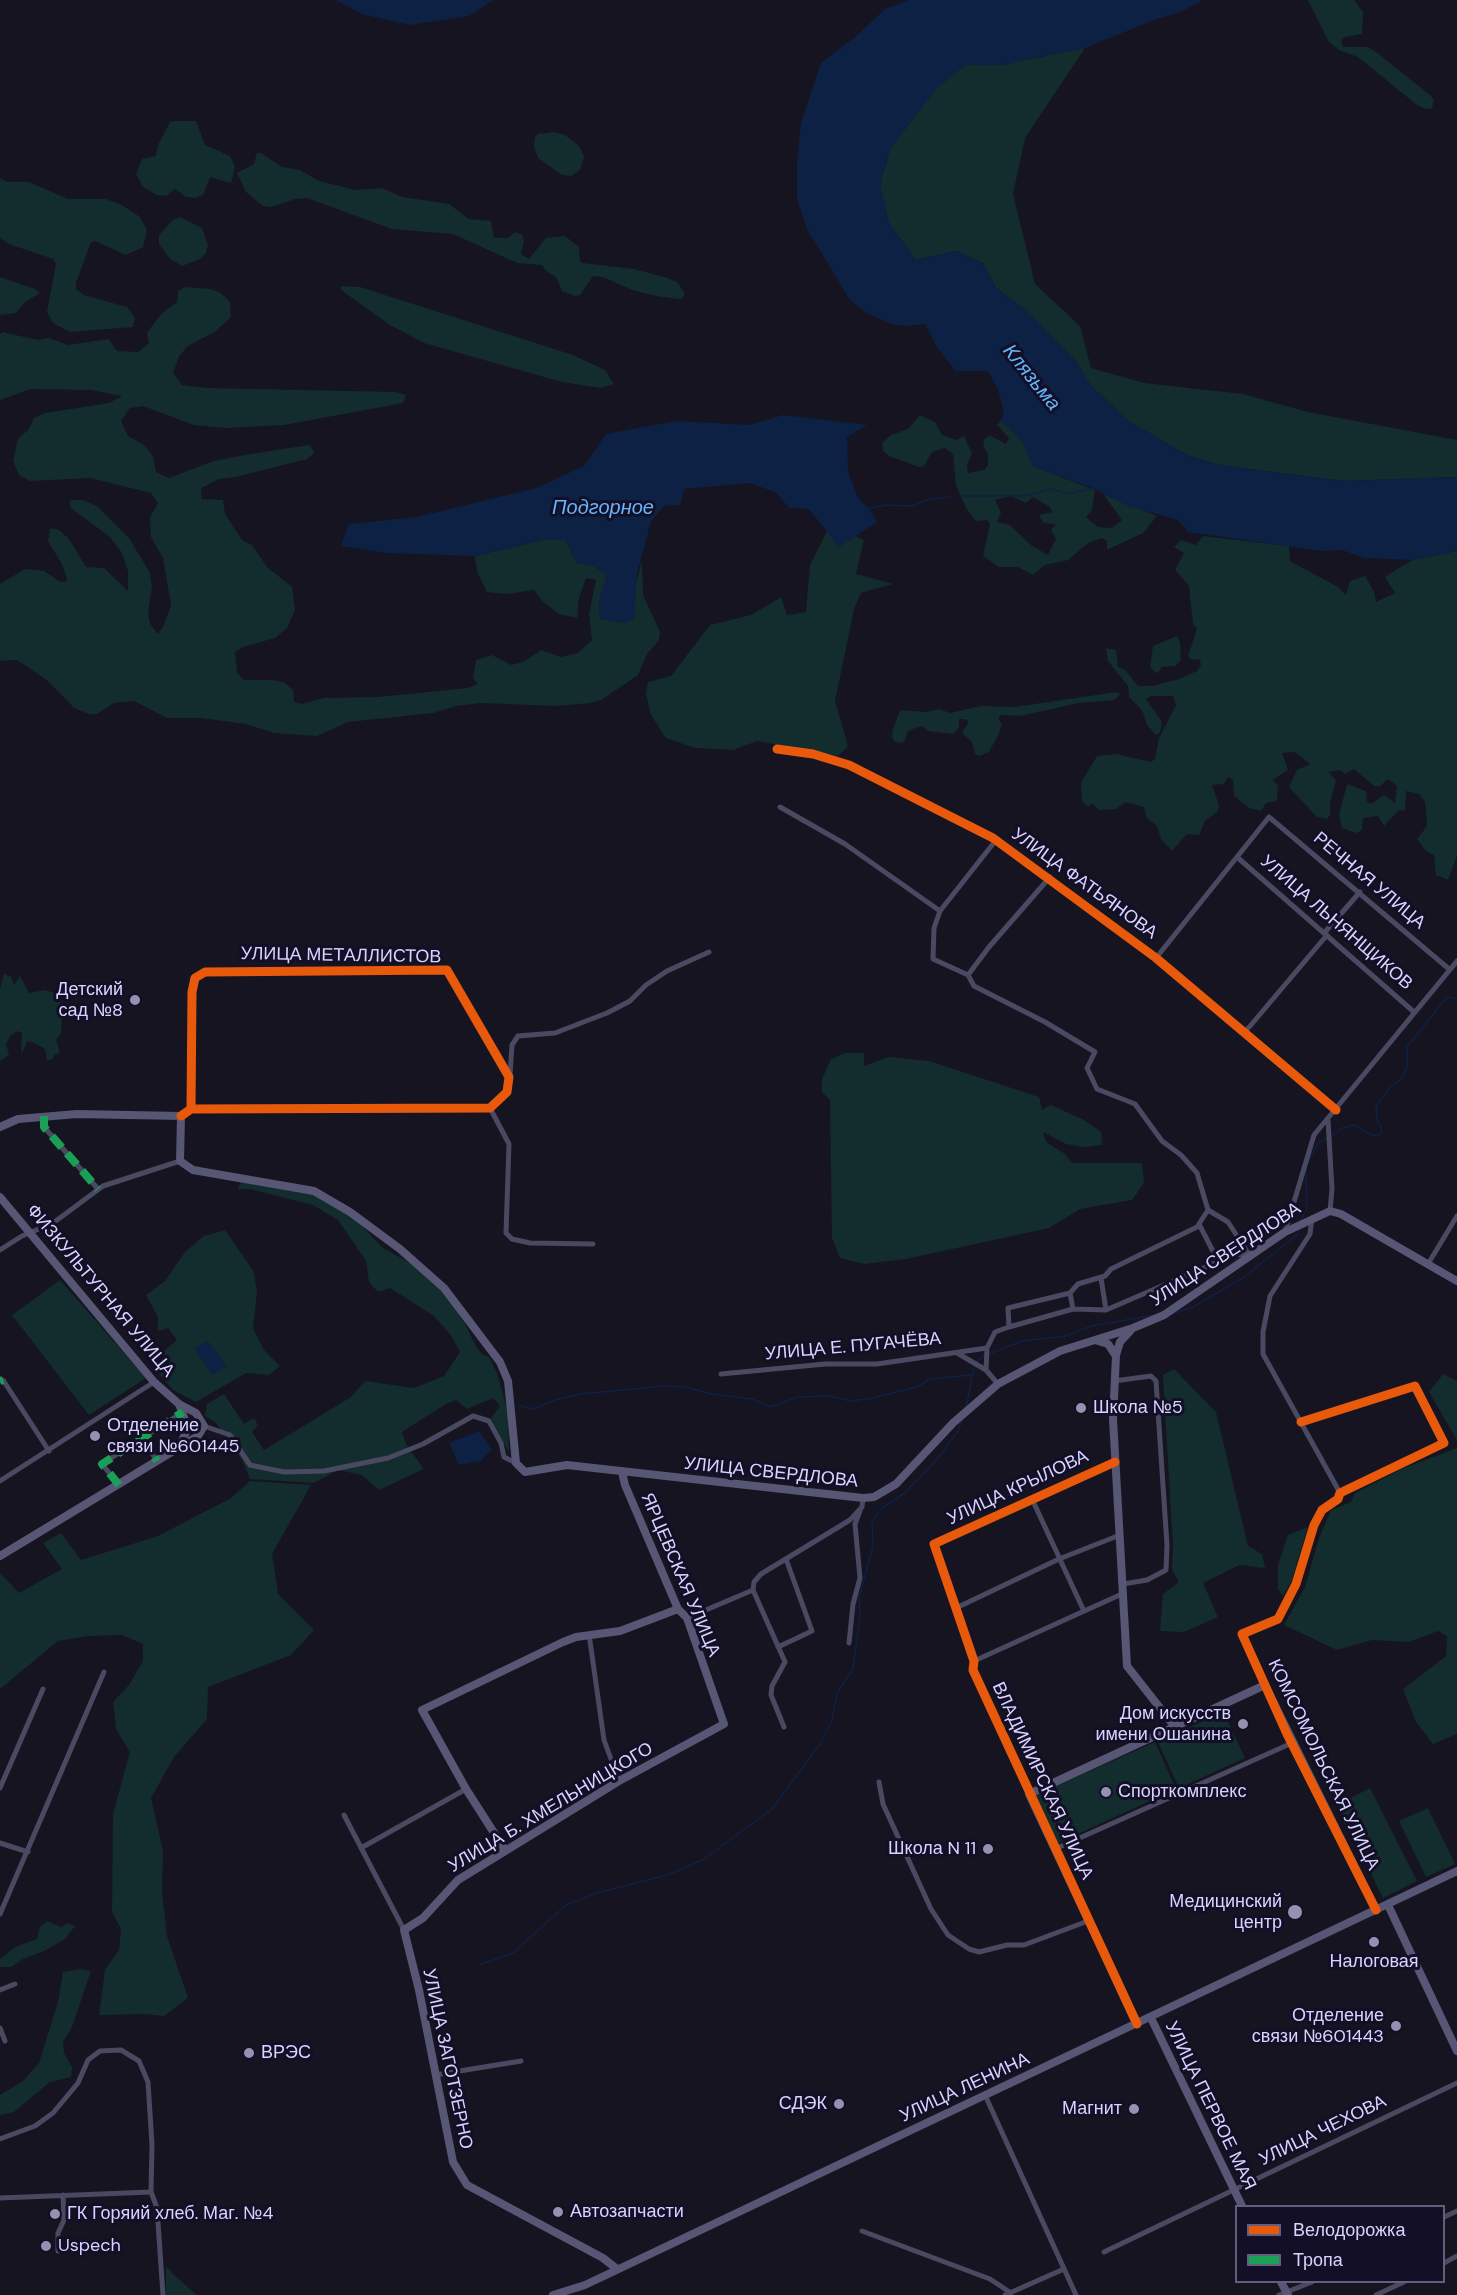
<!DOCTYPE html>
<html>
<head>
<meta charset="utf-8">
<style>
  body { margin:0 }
  #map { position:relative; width:1457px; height:2295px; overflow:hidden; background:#161421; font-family:"DM Sans",sans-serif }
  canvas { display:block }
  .legend { position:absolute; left:1235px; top:2205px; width:210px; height:78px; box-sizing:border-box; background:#130f26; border:2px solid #625e7d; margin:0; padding:8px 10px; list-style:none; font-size:18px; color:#d9d4ff }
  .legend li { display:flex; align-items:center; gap:12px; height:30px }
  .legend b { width:30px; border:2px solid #625e7d }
</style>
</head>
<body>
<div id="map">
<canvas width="1457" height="2295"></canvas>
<ul class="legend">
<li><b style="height:8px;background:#e8590c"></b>Велодорожка</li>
<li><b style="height:8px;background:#1a9f57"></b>Тропа</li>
</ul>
</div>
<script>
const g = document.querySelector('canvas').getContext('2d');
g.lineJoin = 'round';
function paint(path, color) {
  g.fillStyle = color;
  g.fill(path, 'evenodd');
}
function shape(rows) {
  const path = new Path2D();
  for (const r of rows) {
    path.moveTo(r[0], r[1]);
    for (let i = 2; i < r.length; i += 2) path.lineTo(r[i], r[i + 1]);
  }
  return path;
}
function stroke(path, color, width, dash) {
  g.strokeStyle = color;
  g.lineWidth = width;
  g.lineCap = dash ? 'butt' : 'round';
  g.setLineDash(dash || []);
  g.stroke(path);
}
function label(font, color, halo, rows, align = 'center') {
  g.font = font + ' "DM Sans",sans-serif';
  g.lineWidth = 6;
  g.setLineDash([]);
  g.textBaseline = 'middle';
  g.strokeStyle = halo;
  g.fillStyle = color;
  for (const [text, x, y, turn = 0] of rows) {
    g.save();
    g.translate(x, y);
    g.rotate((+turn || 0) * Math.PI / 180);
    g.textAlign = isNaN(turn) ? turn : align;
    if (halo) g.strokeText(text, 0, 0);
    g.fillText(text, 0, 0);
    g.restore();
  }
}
paint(shape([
  [1308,0,1354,0,1363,12,1362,34,1344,37,1341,41,1343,47,1368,47,1376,52,1430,95,1434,100,1432,108,1426,109,1417,105,1358,57,1339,50,1329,42],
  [1085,48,1025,138,1013,194,1035,284,1080,326,1091,368,1144,383,1243,394,1308,412,1457,440,1457,477,1343,481,1219,465,1187,455,1130,422,1114,407,1091,386,1075,360,1027,311,996,288,983,263,956,251,916,260,889,224,880,185,890,149,937,87,965,65,1001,65],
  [174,121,196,121,205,145,230,156,235,167,231,183,210,177,203,195,196,198,186,197,175,189,166,196,157,195,143,187,136,174,142,159,156,156,158,145,170,122],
  [554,132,565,135,579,146,584,157,580,170,571,176,562,175,538,158,534,146,535,137,538,134],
  [257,153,261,153,282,167,300,170,319,181,355,190,382,188,402,197,449,204,469,219,491,221,494,238,508,238,515,232,522,234,524,241,521,254,529,259,546,238,565,236,579,247,580,261,583,263,634,269,668,278,678,283,684,292,684,296,680,299,656,296,632,290,603,277,593,276,580,295,575,296,562,291,556,277,546,271,542,265,517,263,453,234,392,229,307,198,295,199,271,207,263,206,246,192,237,173,254,164],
  [0,178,7,182,29,182,68,199,106,199,122,205,140,217,147,230,143,247,126,255,95,241,91,242,76,283,76,289,84,295,127,307,135,318,133,327,70,332,53,323,47,312,56,264,53,259,9,244,0,238],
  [180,217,202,228,208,245,206,253,200,259,182,266,170,259,159,244,159,235,173,220],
  [0,277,35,289,40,293,25,302,16,313,0,315],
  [341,286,360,287,573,355,605,370,614,384,601,388,562,382,424,343,390,325,341,290],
  [185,287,211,289,221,293,230,302,231,317,216,331,188,346,179,356,173,373,182,385,207,388,395,392,406,395,403,403,284,425,226,428,194,425,143,406,130,408,121,421,128,436,144,445,153,456,156,472,169,478,214,461,245,455,309,445,315,452,307,459,236,477,219,479,201,488,202,499,223,500,225,514,242,540,252,545,267,567,292,587,295,610,287,628,275,638,243,647,235,652,237,672,243,680,273,680,285,683,293,690,294,702,302,704,324,698,378,697,468,688,478,684,473,678,476,660,492,655,511,665,523,662,541,650,561,657,578,653,592,640,589,614,596,580,586,578,579,598,577,618,559,614,542,601,534,590,507,594,487,592,477,572,475,556,542,540,565,540,577,563,594,566,607,575,599,602,600,619,626,623,642,560,643,595,660,632,659,640,647,654,638,675,601,700,590,703,556,706,481,703,456,706,433,713,348,722,317,736,274,733,246,724,201,718,167,718,134,701,114,703,97,714,89,714,74,708,49,682,28,667,16,660,0,661,0,584,25,569,44,571,59,581,65,582,67,579,62,564,48,541,50,528,59,530,69,539,86,567,104,568,128,591,128,571,122,553,110,537,72,509,69,503,71,500,83,500,97,506,129,538,150,573,152,586,148,614,150,624,158,634,163,627,171,605,163,558,151,537,150,517,158,503,151,493,90,478,30,481,19,475,13,461,18,439,29,429,34,418,45,413,109,403,122,396,91,390,31,389,0,400,0,335,2,332,38,340,49,338,68,345,109,339,117,351,138,352,149,343,147,333,160,315,177,302,178,291],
  [920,415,935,422,942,435,956,440,964,436,972,453,967,465,968,473,984,470,988,465,988,454,983,446,985,438,991,436,1006,444,1009,438,997,425,1001,420,1024,443,1033,466,1095,490,1092,510,1086,517,1098,527,1112,528,1122,520,1103,494,1157,516,1143,533,1109,549,1107,549,1107,541,1102,538,1088,543,1068,560,1045,565,1033,575,1018,567,999,567,983,556,990,524,987,520,976,521,966,508,956,485,953,454,945,448,932,452,924,466,919,467,889,456,883,451,882,443,891,435,908,429],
  [1011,496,1026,503,1033,497,1050,507,1052,512,1040,515,1040,518,1044,523,1056,524,1051,530,1056,539,1048,555,1032,546,1010,525,997,522,1001,513,995,500],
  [827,531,839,547,853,535,864,540,856,574,893,584,861,593,854,609,835,701,848,746,838,756,757,741,733,750,695,748,666,738,651,715,646,694,648,682,671,676,710,625,751,615,781,597,787,615,806,612,810,565],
  [1203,536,1289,546,1290,561,1338,587,1346,595,1350,581,1365,576,1374,592,1376,602,1395,593,1385,577,1397,569,1413,560,1457,551,1457,856,1448,880,1436,875,1434,855,1425,850,1417,839,1427,826,1425,802,1419,794,1406,791,1405,810,1398,811,1384,826,1378,816,1363,818,1362,830,1356,833,1342,828,1339,815,1347,784,1366,791,1367,802,1371,804,1384,795,1395,803,1397,786,1388,779,1380,786,1374,786,1354,769,1345,774,1340,770,1328,772,1336,780,1330,803,1330,815,1327,819,1317,817,1289,787,1297,770,1310,764,1295,752,1282,753,1288,770,1273,780,1278,786,1277,801,1266,803,1261,811,1249,808,1234,796,1233,780,1228,777,1224,784,1212,785,1219,805,1218,811,1205,821,1199,835,1187,834,1172,851,1161,839,1157,826,1147,818,1144,807,1126,802,1116,809,1099,810,1092,803,1088,807,1082,801,1081,783,1097,756,1116,754,1151,762,1155,759,1159,738,1176,705,1173,696,1151,696,1146,699,1162,722,1160,733,1156,735,1147,725,1142,710,1129,697,1128,686,1108,661,1106,648,1116,650,1118,667,1125,670,1138,686,1152,686,1179,679,1197,671,1201,665,1200,660,1190,659,1188,656,1197,629,1193,624,1189,586,1175,570,1184,553,1174,547,1181,540,1196,545],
  [1177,636,1180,642,1181,660,1175,666,1162,667,1158,673,1155,672,1150,667,1153,646],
  [1116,692,1121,694,1114,700,1079,703,1020,716,1002,715,998,718,1002,724,999,734,989,752,979,756,975,754,972,742,962,733,969,722,965,719,959,719,959,728,953,734,928,731,923,726,918,727,908,731,904,742,898,743,893,740,892,732,900,710,927,712,939,709,950,713,981,706,1015,707],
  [4,973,11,977,14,985,20,976,29,993,45,990,54,993,62,1006,61,1034,56,1040,60,1053,54,1055,53,1059,47,1060,45,1049,32,1042,27,1041,23,1051,21,1052,22,1033,18,1031,10,1036,6,1044,9,1055,0,1061,0,989],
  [845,1053,864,1053,864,1066,889,1057,929,1061,1039,1097,1042,1110,1051,1105,1084,1120,1101,1132,1102,1145,1084,1147,1066,1144,1043,1132,1046,1142,1065,1154,1072,1163,1142,1163,1144,1183,1132,1200,1080,1209,1049,1228,906,1259,864,1264,840,1258,832,1238,830,1100,822,1092,822,1079,831,1059],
  [241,1181,313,1192,350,1213,383,1248,421,1269,443,1291,465,1323,475,1345,482,1354,489,1357,497,1373,508,1413,509,1453,491,1418,500,1406,493,1398,467,1409,456,1400,446,1404,402,1432,407,1446,424,1469,379,1490,362,1475,338,1470,314,1483,250,1479,242,1460,216,1423,205,1416,207,1404,224,1394,244,1424,254,1418,258,1425,252,1432,264,1450,351,1397,365,1381,414,1388,444,1376,460,1352,450,1334,434,1316,390,1288,378,1292,369,1282,366,1261,338,1220,313,1205,250,1189,238,1189],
  [225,1230,254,1272,257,1292,253,1329,264,1350,280,1366,269,1375,246,1373,196,1402,173,1390,159,1374,167,1366,163,1352,177,1340,168,1328,158,1331,158,1317,146,1295,165,1281,185,1252,204,1236],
  [60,1280,146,1378,89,1415,12,1315],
  [1174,1369,1216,1412,1248,1546,1262,1554,1265,1568,1239,1565,1203,1583,1218,1617,1184,1632,1160,1631,1163,1594,1179,1582,1172,1570,1173,1546,1163,1375],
  [1443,1374,1457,1381,1457,1440,1429,1392],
  [1457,1448,1457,1734,1433,1744,1416,1722,1403,1689,1446,1656,1447,1636,1438,1631,1409,1642,1372,1640,1337,1650,1284,1625,1305,1587,1319,1538,1331,1510,1351,1502,1355,1493,1404,1468],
  [250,1481,311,1485,272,1554,278,1594,314,1630,291,1655,208,1687,207,1719,174,1757,151,1798,163,1851,162,1891,167,1936,188,1998,164,2016,145,2014,99,2015,105,1970,119,1950,121,1929,112,1912,113,1814,130,1752,116,1729,113,1702,129,1685,143,1661,143,1644,122,1635,88,1636,58,1641,0,1689,0,1573,19,1593,62,1569,43,1543,61,1533,81,1560,158,1536,231,1498],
  [1308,1527,1291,1582,1283,1596,1278,1589,1278,1565,1288,1535],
  [1224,1713,1245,1758,1179,1788,1157,1740],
  [1155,1742,1176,1789,1058,1843,1036,1795],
  [1370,1788,1417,1881,1383,1898,1337,1805],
  [1428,1808,1455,1864,1426,1877,1399,1821],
  [47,1921,61,1927,68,1923,75,1926,65,1939,44,1951,23,1959,11,1967,0,1967,0,1959,15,1947,37,1939,40,1927],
  [80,1969,91,1971,72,2027,63,2042,64,2053,72,2067,71,2077,50,2082,14,2112,0,2115,0,2095,23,2081,39,2063,58,2002,63,1972],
  [166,2266,175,2276,197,2295,166,2295]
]), '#132c2d');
paint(shape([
  [336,0,494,0,469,16,410,25,361,14],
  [909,0,1203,0,1179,13,1159,18,1085,48,1001,65,965,65,937,88,890,149,880,185,889,224,916,260,956,251,983,263,996,288,1027,311,1075,360,1091,386,1114,407,1130,422,1187,455,1219,465,1343,481,1457,477,1457,551,1413,560,1364,558,1342,550,1322,551,1188,532,1178,520,1128,506,1093,488,1032,466,1024,443,1001,420,1004,412,998,390,988,371,956,371,938,349,925,324,906,326,892,324,868,314,850,300,807,229,797,199,797,161,801,123,821,63,855,37,885,9],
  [783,415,867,425,847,437,848,472,858,498,869,509,877,522,839,547,809,509,789,508,777,493,750,483,684,489,680,505,664,506,651,521,637,574,634,618,626,623,600,619,599,602,606,575,594,566,577,563,565,540,542,540,475,556,386,553,341,546,349,524,417,517,536,488,584,466,606,434,676,421,749,425],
  [208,1341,227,1366,212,1375,194,1348],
  [479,1431,492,1450,480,1461,459,1465,449,1443]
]), '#0d2144');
stroke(shape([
  [958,496,1024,496,1050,489,1070,494,1093,488],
  [869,509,885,505,911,506,930,499,950,497],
  [1331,1137,1342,1128,1355,1125,1369,1134,1379,1136,1382,1130,1377,1119,1376,1106,1389,1089,1403,1077,1407,1066,1407,1047,1447,997,1457,999],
  [1309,1159,1319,1142,1327,1139],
  [1301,1220,1307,1208,1306,1169],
  [1172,1314,1193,1307,1244,1277,1298,1234,1299,1228],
  [989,1354,1022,1341,1066,1336,1091,1326,1155,1315],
  [976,1362,984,1356],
  [520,1406,534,1409,555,1400,581,1394,663,1386,686,1387,711,1394,752,1399,771,1407,797,1397,829,1396,851,1401,873,1398,917,1387,930,1379,971,1375],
  [966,1408,974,1366],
  [479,1965,513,1953,566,1905,594,1894,670,1874,704,1859,772,1809,820,1744,832,1720,837,1693,853,1669,860,1616,859,1598,873,1546,872,1522,882,1508,905,1493,938,1458,958,1431,963,1418]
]), '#0d2144', 1.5);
stroke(shape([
  [777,749,813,754,849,765,993,838,1156,958,1336,1110],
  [780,807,845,844,940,911],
  [996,840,940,911,934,928,933,959,968,975,974,986,1045,1022,1095,1052,1087,1068,1097,1089,1135,1104,1162,1141,1181,1155,1197,1173,1208,1210],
  [1237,857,1414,1012],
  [1325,932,1360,892],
  [1156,958,1269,817,1449,969],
  [968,975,989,947,1050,877],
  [1245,1032,1327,935],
  [510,1075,512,1045,518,1036,555,1033,607,1013,630,1001,646,985,667,971,709,952],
  [191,1109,192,992,195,978,205,972,447,970,509,1077,507,1092,490,1108,509,1144,506,1233,512,1239,530,1243,593,1244],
  [44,1116,44,1127,98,1189],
  [1328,1120,1332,1189,1330,1211],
  [1208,1210,1228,1222,1250,1256],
  [1312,1218,1310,1234,1270,1296,1263,1332,1263,1354,1340,1493],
  [1199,1224,1218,1261],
  [1285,1232,1314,1135,1457,961],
  [0,1250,22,1236,53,1223,103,1186,180,1161],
  [1428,1264,1457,1216],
  [1101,1278,1106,1310],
  [1070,1293,1073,1309],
  [1009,1327,1008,1308,1070,1293,1078,1284,1105,1276,1111,1269,1197,1227,1208,1210],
  [957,1353,986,1370,987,1348],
  [986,1370,998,1384],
  [721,1374,825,1364,877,1364,987,1348,995,1332,1009,1327,1073,1309,1106,1310,1236,1254,1250,1256],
  [0,1381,3,1380,49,1451],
  [1114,1381,1151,1376,1156,1381,1167,1545,1166,1570,1147,1580,1123,1584],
  [204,1426,230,1435,250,1465,284,1472,324,1471,388,1458,423,1444,473,1416,489,1421,501,1443,504,1457,516,1463],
  [142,1438,157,1461],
  [0,1481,154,1382],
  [119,1485,102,1464,183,1412],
  [1032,1499,1083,1609],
  [753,1590,785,1662,772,1686,771,1695,784,1727],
  [956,1608,1059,1559,1120,1535],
  [687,1618,753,1590,754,1582,761,1574,850,1520,862,1507,863,1498],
  [589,1634,604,1740,619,1781],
  [849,1643,853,1604,860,1578,855,1524,860,1511],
  [778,1647,812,1631,786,1559],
  [974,1661,1124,1593],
  [1265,1685,1242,1634,1278,1619,1296,1584,1314,1525,1322,1510,1338,1499,1340,1493,1444,1443,1415,1386,1301,1422],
  [879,1782,883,1804,931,1909,948,1935,969,1949,979,1952,1007,1945,1024,1945,1088,1921],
  [0,1788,43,1689],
  [1029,1794,973,1670,974,1661,934,1544,1115,1462],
  [344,1815,404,1930],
  [0,1843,28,1852],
  [361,1848,466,1789],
  [1055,1849,1292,1743],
  [0,1914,104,1672],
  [0,1990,15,1984],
  [0,2028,5,2041],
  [435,2075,521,2061],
  [985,2095,1076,2295],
  [0,2139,35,2126,53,2113,78,2083,88,2060,100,2051,121,2050,139,2061,148,2082,152,2145,151,2192,157,2208,163,2295],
  [0,2198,151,2192],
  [1444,2217,1457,2211],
  [862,2231,990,2279,1011,2293],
  [58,2251,58,2233,64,2220,63,2195],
  [1104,2252,1457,2083],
  [1444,2263,1457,2256],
  [1005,2295,1064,2269],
  [1279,2295,1312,2282],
  [1376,2295,1404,2282]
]), '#4a4962', 5);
stroke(shape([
  [181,1116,180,1161,193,1170,314,1191,350,1212,400,1249,444,1288,500,1362,508,1381,516,1463,525,1472,567,1465,863,1498,874,1497,896,1484,953,1423,998,1384,1060,1351,1133,1328,1164,1315,1285,1232,1330,1211,1341,1214,1457,1281],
  [181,1116,191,1109,490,1108],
  [0,1127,18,1119,77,1114,181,1116],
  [0,1197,154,1382,179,1404,196,1413,204,1426,198,1436,0,1556],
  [1095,1340,1108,1344,1116,1356,1113,1419,1127,1666,1175,1727],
  [1116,1355,1120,1342,1131,1330],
  [179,1404,188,1428,179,1447],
  [505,1850,466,1789,422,1710,563,1642,576,1637,620,1631,678,1609],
  [1388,1905,1457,2051],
  [1151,2018,1242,2206],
  [1137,2024,1029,1794,1265,1685,1376,1910],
  [617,2269,603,2258,467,2185,453,2162,419,1990,404,1930,423,1918,458,1880,619,1781,724,1724,687,1618,678,1609,625,1485,622,1472],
  [1281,2282,1288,2295],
  [553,2295,585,2285,1457,1871]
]), '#575674', 8);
stroke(shape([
  [44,1116,44,1127,98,1189],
  [0,1381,3,1380],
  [142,1438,157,1461],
  [119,1485,102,1464,183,1412]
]), '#1a9f57', 8, [15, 8]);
stroke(shape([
  [777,749,813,754,849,765,993,838,1156,958,1336,1110],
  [181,1116,191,1109,490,1108,507,1092,509,1077,447,970,205,972,195,978,192,992,191,1109],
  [1301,1422,1415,1386,1444,1443,1340,1493,1338,1499,1322,1510,1314,1525,1296,1584,1278,1619,1242,1634,1287,1734,1376,1910],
  [1115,1462,934,1544,974,1661,973,1670,1137,2024]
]), '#e8590c', 9);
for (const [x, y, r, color] of [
  [135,1000,6,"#9591b1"],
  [1081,1408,6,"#9591b1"],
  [95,1436,6,"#9591b1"],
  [1243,1724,6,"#9591b1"],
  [1106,1792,6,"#9591b1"],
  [988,1849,6,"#9591b1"],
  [1295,1912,8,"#9591b1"],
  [1374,1942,6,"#9591b1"],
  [1396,2026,6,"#9591b1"],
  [249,2053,6,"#9591b1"],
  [839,2104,6,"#9591b1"],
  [1134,2109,6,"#9591b1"],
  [558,2212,6,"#9591b1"],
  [55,2214,6,"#9591b1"],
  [46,2246,6,"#9591b1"]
]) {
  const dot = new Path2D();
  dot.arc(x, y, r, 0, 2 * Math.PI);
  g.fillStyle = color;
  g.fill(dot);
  stroke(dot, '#130f26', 2);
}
label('18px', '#d9d4ff', '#130f26', [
  ["РЕЧНАЯ УЛИЦА",1369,881,40],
  ["УЛИЦА ФАТЬЯНОВА",1084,884,36],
  ["УЛИЦА ЛЬНЯНЩИКОВ",1336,923,41],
  ["УЛИЦА МЕТАЛЛИСТОВ",341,956,1],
  ["УЛИЦА СВЕРДЛОВА",1226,1255,-33],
  ["ФИЗКУЛЬТУРНАЯ УЛИЦА",100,1291,50],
  ["УЛИЦА Е. ПУГАЧЁВА",853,1347,-5],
  ["УЛИЦА СВЕРДЛОВА",771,1473,6],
  ["УЛИЦА КРЫЛОВА",1018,1488,-25],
  ["ЯРЦЕВСКАЯ УЛИЦА",680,1575,67],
  ["КОМСОМОЛЬСКАЯ УЛИЦА",1323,1765,64],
  ["ВЛАДИМИРСКАЯ УЛИЦА",1042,1781,65],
  ["УЛИЦА Б. ХМЕЛЬНИЦКОГО",551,1808,-31],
  ["УЛИЦА ЗАГОТЗЕРНО",447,2059,78],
  ["УЛИЦА ЛЕНИНА",965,2088,-25],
  ["УЛИЦА ПЕРВОЕ МАЯ",1210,2106,64],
  ["УЛИЦА ЧЕХОВА",1323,2131,-26]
]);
label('18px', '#d9d4ff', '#130f26', [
  ["Детский",123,990],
  ["сад №8",123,1011],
  ["Школа №5",1093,1408,"left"],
  ["Отделение",107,1426,"left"],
  ["связи №601445",107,1447,"left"],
  ["Дом искусств",1231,1714],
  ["имени Ошанина",1231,1735],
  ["Спорткомплекс",1118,1792,"left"],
  ["Школа N 11",976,1849],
  ["Медицинский",1282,1902],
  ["центр",1282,1923],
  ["Налоговая",1374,1962,"center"],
  ["Отделение",1384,2016],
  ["связи №601443",1384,2037],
  ["ВРЭС",261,2053,"left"],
  ["СДЭК",827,2104],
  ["Магнит",1122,2109],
  ["Автозапчасти",570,2212,"left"],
  ["ГК Горяий хлеб. Маг. №4",67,2214,"left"],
  ["Uspech",58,2246,"left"]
], 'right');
label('italic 20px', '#62b6ff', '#130f26', [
  ["Клязьма",1031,378,51],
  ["Подгорное",603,509]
]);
</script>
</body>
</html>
